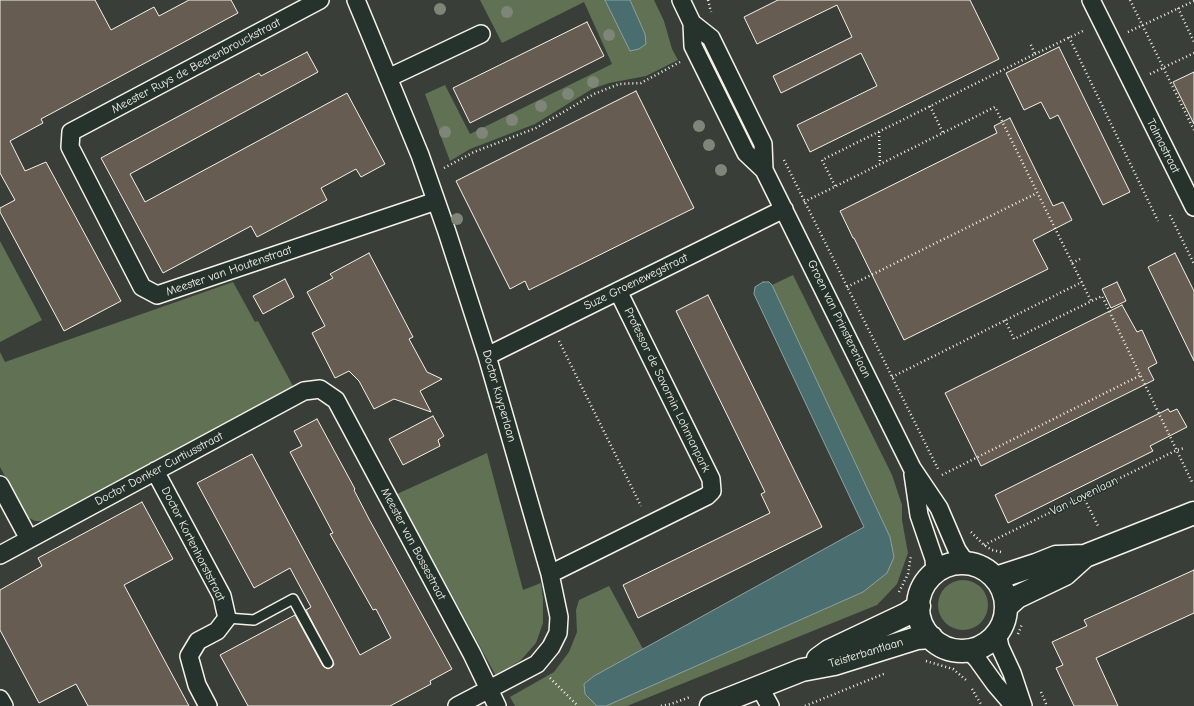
<!DOCTYPE html>
<html>
<head>
<meta charset="utf-8">
<style>
  body { margin:0 }
  canvas { display:block; background:#393f38 }
</style>
</head>
<body>
<canvas width="1194" height="706"></canvas>
<script>
const g = document.querySelector('canvas').getContext('2d');
g.lineJoin = 'round';
function paint(path, color) {
  g.fillStyle = color;
  g.fill(path, 'evenodd');
}
function shape(rows) {
  const path = new Path2D();
  for (const r of rows) {
    if (r.length === 3) {
      path.moveTo(r[0] + r[2], r[1]);
      path.arc(r[0], r[1], r[2], 0, 2 * Math.PI);
      continue;
    }
    path.moveTo(r[0], r[1]);
    for (let i = 2; i < r.length; i += 2) path.lineTo(r[i], r[i + 1]);
  }
  return path;
}
function stroke(path, color, width, dash) {
  g.strokeStyle = color;
  g.lineWidth = width;
  g.lineCap = dash ? 'butt' : 'round';
  g.setLineDash(dash || []);
  g.stroke(path);
}
function label(font, color, halo, rows, align = 'center') {
  g.font = font + ' "Comic Neue",sans-serif';
  g.lineWidth = 3;
  g.setLineDash([]);
  g.textBaseline = 'middle';
  g.strokeStyle = halo;
  g.fillStyle = color;
  for (const [text, x, y, turn = 0] of rows) {
    g.save();
    g.translate(x, y);
    g.rotate((+turn || 0) * Math.PI / 180);
    g.textAlign = isNaN(turn) ? turn : align;
    if (halo) g.strokeText(text, 0, 0);
    g.fillText(text, 0, 0);
    g.restore();
  }
}
paint(shape([
  [480,0,605,0,630,50,645,34,630,0,654,0,664,21,672,49,678,60,646,76,609,83,592,89,535,124,470,149,450,161,425,94,445,85,470,134,612,64,584,2,502,43],
  [0,241,42,320,0,342],
  [793,275,892,475,902,505,902,520,908,553,897,584,877,605,627,706,606,706,863,592,890,537,772,285],
  [233,282,255,322,258,321,294,388,45,521,35,521,27,517,0,467,0,352,5,362],
  [487,453,523,590,541,583,543,599,543,623,536,643,521,660,496,676,397,494],
  [963,605,25],
  [609,586,643,649,594,676,584,684,597,706,600,706,515,706,510,697,554,672,569,652,577,632,576,610,579,600]
]), '#607154');
const water = shape([
  [605,0,630,0,645,34,646,44,639,49,630,51,605,0],
  [763,282,769,282,772,285,890,537,894,557,887,573,863,592,606,706,597,706,585,694,584,684,594,676,864,527,754,294,755,287,763,282]
]);
paint(water, '#4a6d70');
stroke(water, '#8ea2a0', 1);
const building = shape([
  [0,0,95,0,111,30,154,7,159,16,189,0,231,0,238,13,41,119,43,123,10,141,25,171,46,162,121,301,64,331,0,212,0,208,15,200,0,173,0,0],
  [778,0,970,0,999,59,810,152,797,125,877,86,861,53,781,93,773,76,852,37,837,5,757,44,744,17,778,0],
  [587,22,604,56,470,123,453,88,587,22],
  [1059,47,1130,192,1103,205,1058,115,1050,119,1041,102,1024,110,1006,73,1059,47],
  [307,52,318,72,130,174,145,202,347,93,385,164,361,177,356,169,321,188,327,200,257,237,251,226,163,273,101,158,259,73,261,76,307,52],
  [1194,72,1194,124,1173,82,1194,72],
  [636,91,694,208,529,290,525,281,510,289,456,181,636,91],
  [1010,118,1053,206,1063,202,1072,220,1033,240,1048,269,904,340,854,238,853,238,840,211,997,133,994,126,1010,118],
  [369,253,413,337,409,339,427,372,442,379,420,391,431,412,394,399,374,409,359,381,349,371,335,378,312,333,325,326,307,292,333,278,330,274,369,253],
  [1175,253,1194,291,1194,361,1148,267,1175,253],
  [285,279,294,297,263,314,253,296,285,279],
  [1117,282,1126,301,1111,308,1102,289,1117,282],
  [708,295,822,527,638,618,623,585,770,513,761,494,765,492,676,311,708,295],
  [1122,305,1137,332,1142,330,1157,363,1148,368,1154,380,981,466,945,393,1122,305],
  [1168,409,1170,412,1177,409,1187,427,1150,446,1153,451,1008,523,995,495,1168,409],
  [433,416,444,436,438,440,440,446,403,465,389,439,433,416],
  [317,419,355,489,354,490,369,519,452,669,430,681,431,684,390,706,248,706,220,655,295,615,323,666,328,669,333,666,334,664,306,610,311,607,290,568,254,588,197,483,252,454,360,655,391,638,376,609,373,610,330,534,333,533,290,452,302,446,294,431,317,419],
  [142,502,173,559,124,585,189,706,88,706,76,684,39,703,0,630,0,590,42,566,38,558,142,502],
  [1194,570,1194,613,1096,658,1118,706,1074,706,1056,668,1063,665,1052,642,1087,626,1084,620,1194,570]
]);
paint(building, '#665c51');
stroke(building, '#f4f1e8', 1);
const lane = shape([
  [227,618,254,620,293,599,328,663]
]);
const street = shape([
  [320,0,71,132,70,147,142,287,157,295,436,201],
  [356,0,420,155,447,232,487,356,550,574,559,617,558,633,551,647,537,664,457,706],
  [681,0,692,23,693,46,746,153,764,170,912,468,939,508,957,550,966,563],
  [1091,0,1194,207],
  [692,23,711,38,763,144,764,170],
  [388,78,481,34],
  [487,356,784,209],
  [155,471,222,596,227,618,217,631,198,641,189,656,197,685,208,706],
  [913,474,919,515,934,559,935,572],
  [0,485,29,539],
  [0,555,304,391,320,389,336,400,472,654,497,706],
  [550,574,707,496,712,491,711,479,618,291],
  [997,633,1000,647,1012,673,1023,706],
  [969,650,977,659,995,684,1014,706],
  [759,686,770,706],
  [0,699,4,706]
]);
const secondary = shape([
  [962,607,44],
  [996,578,1036,565,1056,557,1085,556],
  [1006,607,1017,597,1065,574,1085,556,1194,513],
  [818,659,829,651,907,614,919,606],
  [711,706,802,670,834,664,917,638,931,637]
]);
stroke(lane, '#f4f1e8', 12);
stroke(street, '#f4f1e8', 20);
stroke(secondary, '#f4f1e8', 25);
stroke(shape([
  [708,0,711,12],
  [1130,0,1194,130],
  [1178,8,1194,42],
  [1128,32,1194,1],
  [1069,37,1158,221],
  [1035,54,1085,30],
  [1150,74,1194,53],
  [930,106,943,133],
  [879,132,880,164],
  [784,160,938,469],
  [444,168,474,152,536,128,594,94,619,84,641,83,680,62],
  [835,186,822,160,1035,54,1030,43],
  [804,202,995,107,1091,301],
  [1170,215,1194,264],
  [1072,263,1080,259],
  [847,287,1037,193],
  [1005,320,1014,339,1102,296,1192,482,1194,481],
  [559,341,641,506],
  [892,377,1082,282],
  [942,475,1141,375],
  [1083,496,1099,528],
  [971,532,984,545,992,550,1001,552],
  [984,545,1177,450,1185,448],
  [899,592,908,574,911,555],
  [1018,634,1022,624],
  [926,661,953,669,966,680],
  [550,678,578,706],
  [972,689,982,706],
  [1041,692,1047,706],
  [661,706,671,704,690,697],
  [805,706,886,673]
]), '#f4f1e8', 2.5, [1, 3]);
stroke(lane, '#26332d', 9);
stroke(street, '#26332d', 17);
stroke(secondary, '#26332d', 22);
g.fillStyle = '#7f8578';
for (const [x, y] of [
  [440,9],
  [507,12],
  [609,35],
  [593,82],
  [568,94],
  [541,106],
  [512,120],
  [699,126],
  [445,132],
  [482,133],
  [709,145],
  [721,170],
  [457,219]
]) {
  g.beginPath();
  g.arc(x, y, 6, 0, 2 * Math.PI);
  g.fill();
}
label('12px', '#f4f1e8', '#26332d', [
  ["Meester Ruys de Beerenbrouckstraat",196,66,-28],
  ["Talmastraat",1163,146,63],
  ["Meester van Houtenstraat",229,271,-19],
  ["Suze Groenewegstraat",636,282,-26],
  ["Groen van Prinstererlaan",839,319,64],
  ["Professor de Savornin Lohmanpark",667,390,64],
  ["Doctor Kuyperlaan",499,396,74],
  ["Doctor Donker Curtiusstraat",159,469,-28],
  ["Van Lovenlaan",1084,496,-26],
  ["Doctor Kortenhorststraat",193,544,63],
  ["Meester van Bossestraat",413,544,62],
  ["Teisterbantlaan",866,653,-17]
]);
</script>
</body>
</html>
